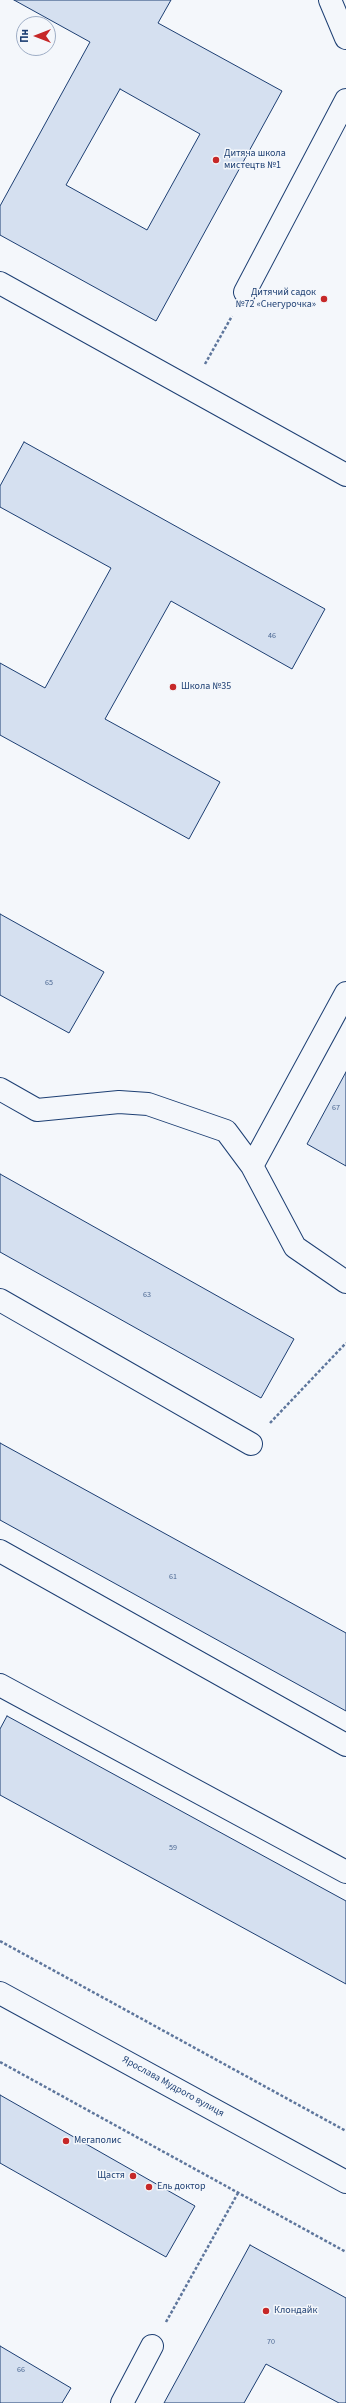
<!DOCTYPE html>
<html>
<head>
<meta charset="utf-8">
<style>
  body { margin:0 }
  #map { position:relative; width:346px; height:2403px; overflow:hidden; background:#f4f7fb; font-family:"Source Sans 3",sans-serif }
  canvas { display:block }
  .north { position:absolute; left:16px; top:16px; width:40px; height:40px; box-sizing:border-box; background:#f4f7fb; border:1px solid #9eadc5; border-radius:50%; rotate:270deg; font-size:11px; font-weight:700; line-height:16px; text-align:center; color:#1d3f73 }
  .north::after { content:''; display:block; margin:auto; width:14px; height:18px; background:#c62828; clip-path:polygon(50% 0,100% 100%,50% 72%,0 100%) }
</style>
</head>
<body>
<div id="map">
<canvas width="346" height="2403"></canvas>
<div class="north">Пн</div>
</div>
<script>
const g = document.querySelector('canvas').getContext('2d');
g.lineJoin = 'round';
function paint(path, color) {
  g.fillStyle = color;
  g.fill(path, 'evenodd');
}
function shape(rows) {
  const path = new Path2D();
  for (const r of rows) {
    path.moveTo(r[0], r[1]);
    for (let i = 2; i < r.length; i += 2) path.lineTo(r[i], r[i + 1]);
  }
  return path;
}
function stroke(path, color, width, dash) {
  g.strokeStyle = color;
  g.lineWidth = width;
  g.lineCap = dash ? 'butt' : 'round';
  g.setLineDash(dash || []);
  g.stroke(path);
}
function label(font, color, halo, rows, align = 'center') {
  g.font = font + ' "Source Sans 3",sans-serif';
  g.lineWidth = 3;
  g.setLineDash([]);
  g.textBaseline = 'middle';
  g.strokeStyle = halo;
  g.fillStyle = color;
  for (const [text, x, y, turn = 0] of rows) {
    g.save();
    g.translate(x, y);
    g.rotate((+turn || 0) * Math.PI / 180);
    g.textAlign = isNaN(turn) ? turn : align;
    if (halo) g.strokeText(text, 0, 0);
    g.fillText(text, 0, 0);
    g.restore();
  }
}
const building = shape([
  [14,0,171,0,158,23,282,91,156,321,0,235,0,206,90,42,14,0],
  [120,89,200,134,147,230,66,185,120,89],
  [24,442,325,609,292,669,171,601,105,719,220,782,189,839,0,735,0,663,45,688,111,568,0,507,0,486,24,442],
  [0,914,104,972,69,1033,0,995,0,914],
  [346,1072,346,1166,307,1144,346,1072],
  [0,1174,294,1339,261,1398,0,1252,0,1174],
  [0,1443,346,1633,346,1711,0,1520,0,1443],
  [7,1716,346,1901,346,1984,0,1795,0,1729,7,1716],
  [0,2095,195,2206,166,2257,0,2163,0,2095],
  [250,2245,346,2298,346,2403,339,2403,266,2364,244,2403,164,2403,250,2245],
  [0,2346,71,2388,62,2403,0,2403,0,2346]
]);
paint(building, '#d5e0f0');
stroke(building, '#1d3f73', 1);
const minor = shape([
  [330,0,346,38],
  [0,283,346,475],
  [245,292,346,100],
  [0,1089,37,1110,119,1102,148,1104,226,1131,252,1166,295,1247,346,1282],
  [252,1166,346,993],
  [0,1300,251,1444],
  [0,1551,346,1745],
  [0,1685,346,1872],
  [0,1993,346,2182],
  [122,2403,152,2346]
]);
stroke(minor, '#1d3f73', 24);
stroke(shape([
  [205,364,232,316],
  [270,1423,346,1343],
  [0,1941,346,2131],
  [0,2062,346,2252],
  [166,2322,238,2193]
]), '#5e769c', 2.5, [3, 2]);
stroke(minor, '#f4f7fb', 22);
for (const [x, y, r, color] of [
  [216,160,4,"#c62828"],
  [324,299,4,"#c62828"],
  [173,687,4,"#c62828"],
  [66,2141,4,"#c62828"],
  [133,2176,4,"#c62828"],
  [149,2187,4,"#c62828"],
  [266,2311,4,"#c62828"]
]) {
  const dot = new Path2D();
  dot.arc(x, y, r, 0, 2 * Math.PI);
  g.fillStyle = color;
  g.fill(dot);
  stroke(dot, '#f4f7fb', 1.5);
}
label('8px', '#4b6792', null, [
  ["46",272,636],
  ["65",49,983],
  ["67",336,1108],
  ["63",147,1295],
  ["61",173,1577],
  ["59",173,1848],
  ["70",271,2342],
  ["66",21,2370]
]);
label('10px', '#1d3f73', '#f4f7fb', [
  ["Дитяча школа",224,154],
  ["мистецтв №1",224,166],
  ["Дитячий садок",316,293,"right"],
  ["№72 «Снегурочка»",316,305,"right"],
  ["Школа №35",181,687],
  ["Мегаполис",74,2141],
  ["Щастя",125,2176,"right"],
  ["Ель доктор",157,2187],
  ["Клондайк",274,2311]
], 'left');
label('10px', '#1d3f73', '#f4f7fb', [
  ["Ярослава Мудрого вулиця",173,2087,29]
]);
</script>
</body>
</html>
